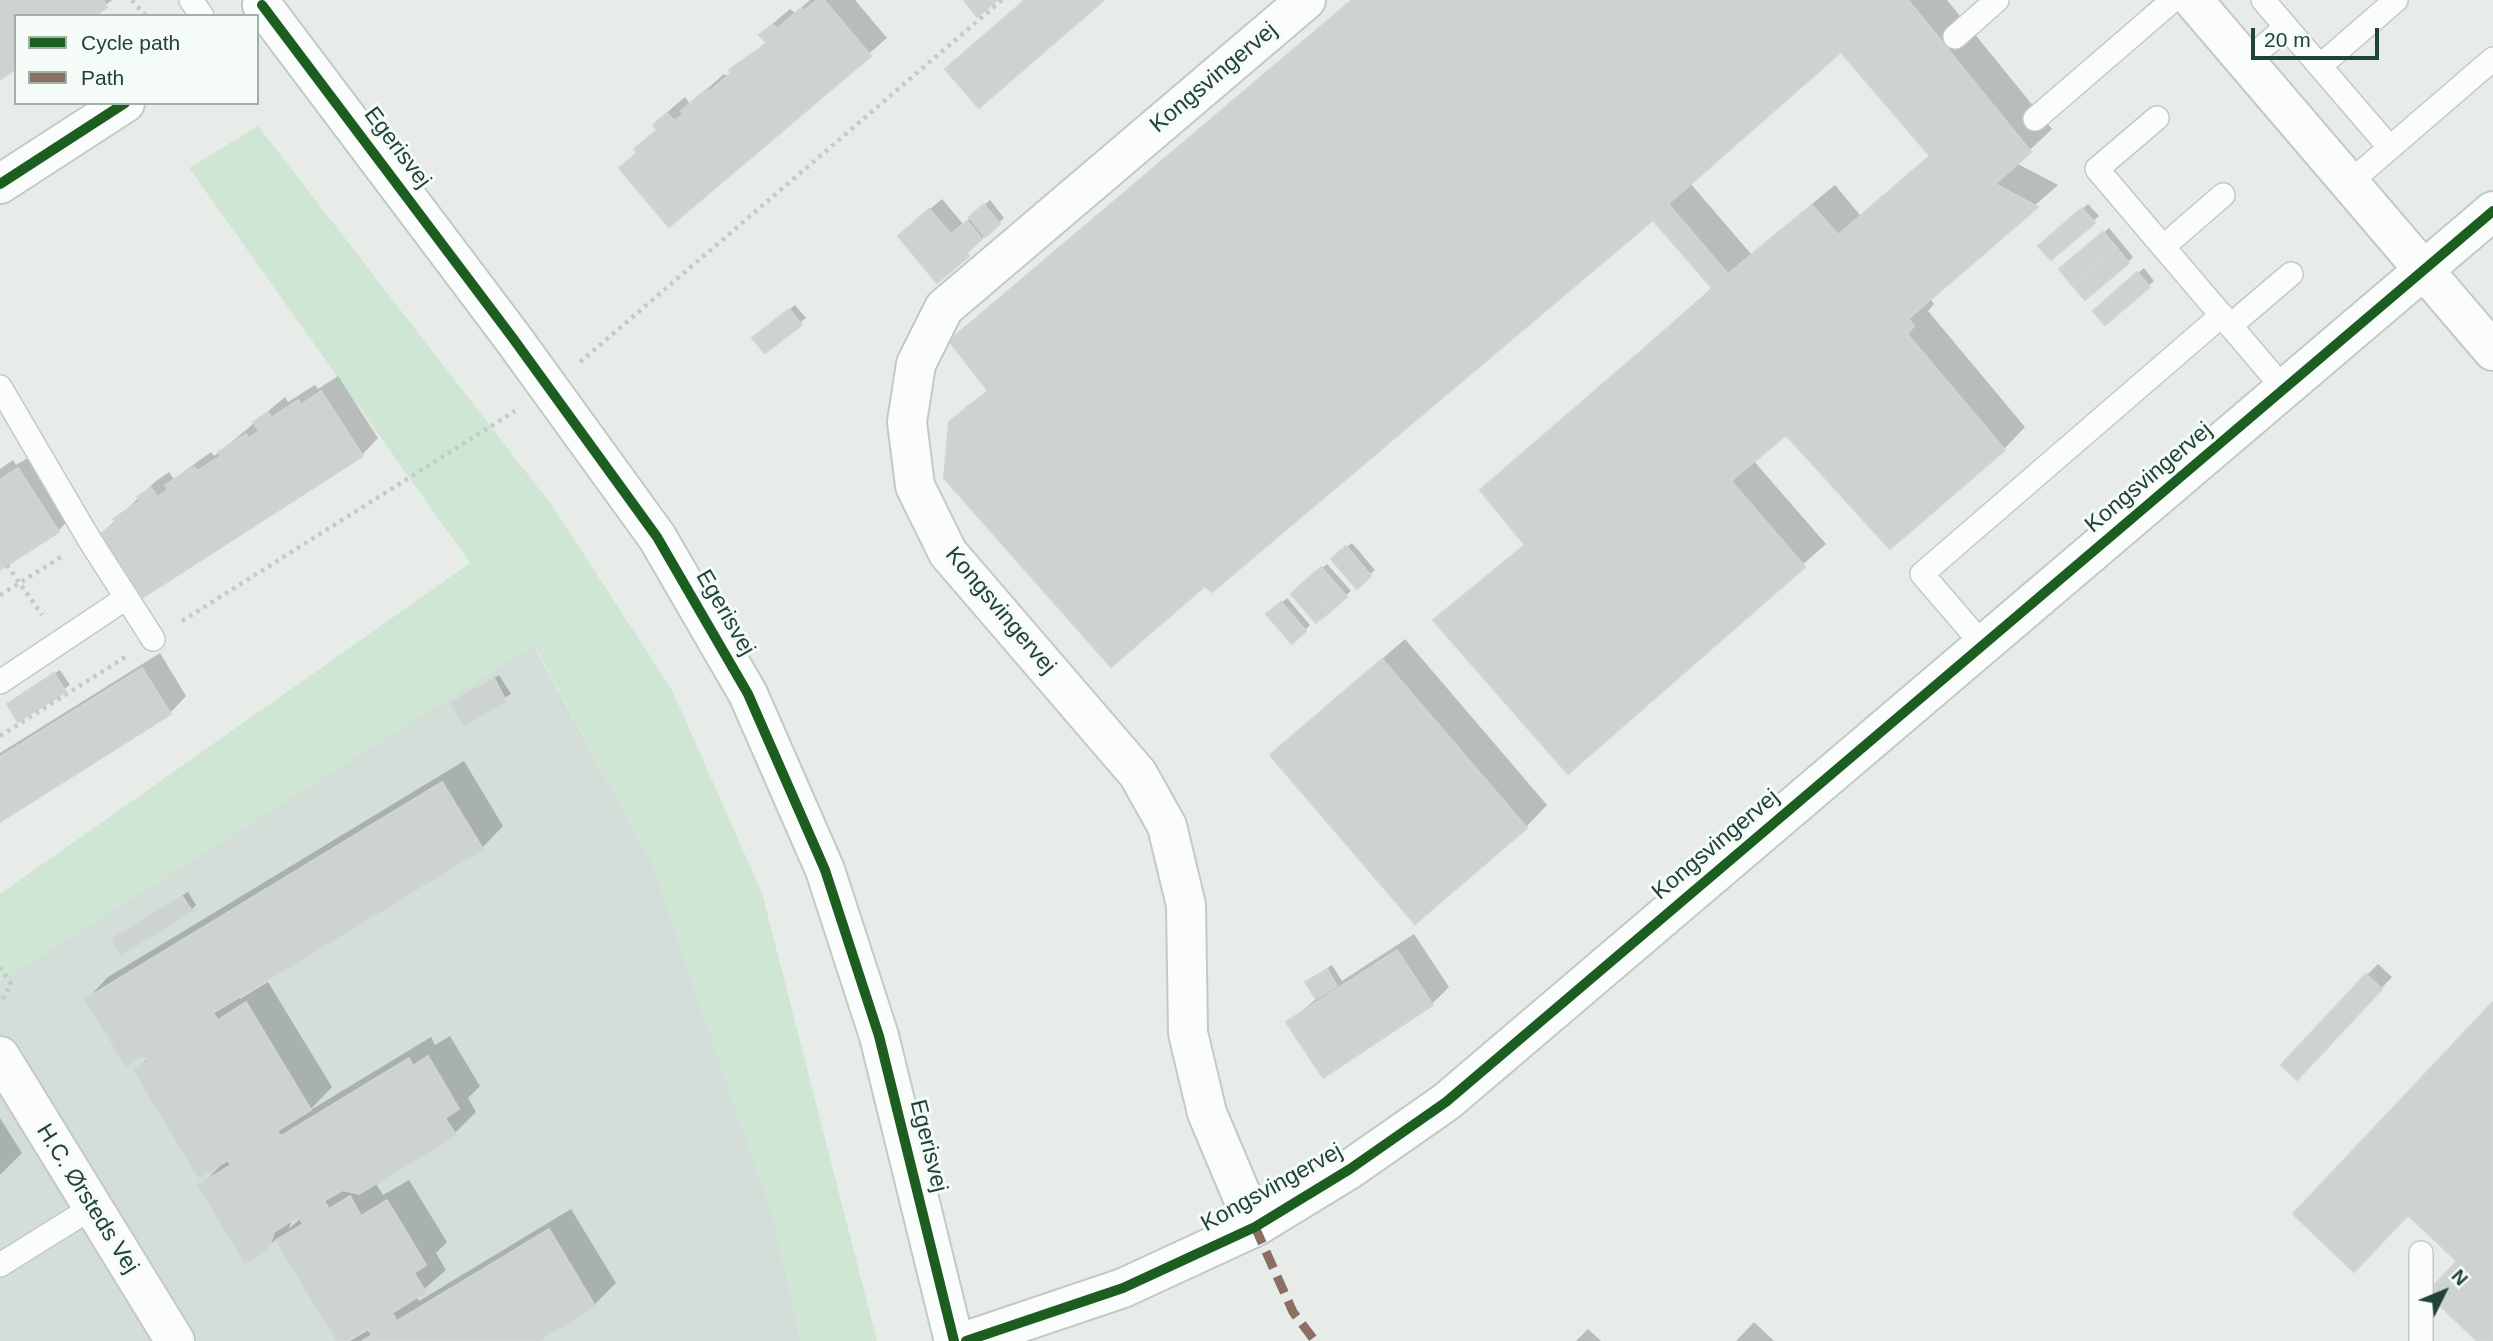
<!DOCTYPE html>
<html>
<head>
<meta charset="utf-8">
<style>
  body { margin:0 }
  #map { position:relative; width:2493px; height:1341px; overflow:hidden; background:#e7ece9; font-family:Helvetica,sans-serif }
  canvas { display:block }
  .legend { position:absolute; left:14px; top:14px; width:245px; height:91px; box-sizing:border-box; background:#f5fbf7; border:2px solid #a0b1aa; margin:0; padding:9px 12px; list-style:none; font-size:21px; color:#214236 }
  .legend li { display:flex; align-items:center; gap:14px; height:35px }
  .legend b { width:35px; border:2px solid #a0b1aa }
  .north { position:absolute; left:2409px; top:1257px; width:70px; height:70px; -webkit-text-stroke:5px #f5fbf7; paint-order:stroke; rotate:47deg; font-size:19px; font-weight:700; line-height:28px; text-align:center; color:#214236 }
  .north::after { content:''; display:block; margin:auto; width:24px; height:32px; background:#214236; clip-path:polygon(50% 0,100% 100%,50% 72%,0 100%) }
  .scale { position:absolute; left:2251px; top:28px; width:128px; height:32px; box-sizing:border-box; border:4px solid #214236; border-top:0; padding-left:9px; font-size:21px; line-height:24px; white-space:nowrap; color:#214236; -webkit-text-stroke:5px #f5fbf7; paint-order:stroke }
</style>
</head>
<body>
<div id="map">
<canvas width="2493" height="1341"></canvas>
<ul class="legend">
<li><b style="height:9px;background:#1b5e20"></b>Cycle path</li>
<li><b style="height:9px;background:#8d6e63"></b>Path</li>
</ul>
<div class="north">N</div>
<div class="scale">20 m</div>
</div>
<script>
const ctx = document.querySelector('canvas').getContext('2d');
ctx.lineJoin = 'round';
function fill(path, color) {
  ctx.fillStyle = color;
  ctx.fill(path, 'evenodd');
}
function shape(rows) {
  const path = new Path2D();
  for (const r of rows) {
    path.moveTo(r[0], r[1]);
    for (let i = 2; i < r.length; i += 2) path.lineTo(r[i], r[i + 1]);
  }
  return path;
}
function stroke(path, color, width, dash) {
  ctx.strokeStyle = color;
  ctx.lineWidth = width;
  ctx.lineCap = dash ? 'butt' : 'round';
  ctx.setLineDash(dash || []);
  ctx.stroke(path);
}
function label(font, color, halo, rows, align = 'center') {
  ctx.font = font + ' Helvetica,sans-serif';
  ctx.lineWidth = 6;
  ctx.setLineDash([]);
  ctx.textBaseline = 'middle';
  ctx.strokeStyle = halo;
  ctx.fillStyle = color;
  for (const [text, x, y, turn = 0] of rows) {
    ctx.save();
    ctx.translate(x, y);
    ctx.rotate((+turn || 0) * Math.PI / 180);
    ctx.textAlign = isNaN(turn) ? turn : align;
    if (halo) ctx.strokeText(text, 0, 0);
    ctx.fillText(text, 0, 0);
    ctx.restore();
  }
}
fill(shape([
  [533,645,651,860,775,1223,801,1341,0,1341,0,981]
]), '#d4ded9');
fill(shape([
  [258,126,553,507,672,690,762,893,877,1341,801,1341,775,1223,651,860,534,645,0,981,0,894,470,563,189,168]
]), '#cfe6d4');
fill(shape([
  [0,0,112,0,91,16,16,16,0,77],
  [810,0,855,0,887,38,669,225,637,149,658,129,655,125,672,108,685,97,690,104,724,74,727,76,767,41,762,35,778,19,790,9,795,13],
  [1351,0,1947,0,2052,129,2016,163,2058,185,1930,298,1934,304,1928,311,2025,427,2004,449,1786,432,1753,460,1826,544,1568,772,1436,620,1526,543,1482,490,1713,287,1653,217,950,423,969,404,969,408,996,386,951,341],
  [1841,50,1930,155,1860,215,1835,185,1751,254,1690,183],
  [942,199,963,224,990,200,1004,218,937,280,911,225],
  [2088,204,2099,216,2051,258,2046,240],
  [2109,228,2133,257,2128,262,2093,269,2067,264],
  [2144,268,2154,281,2148,286,2100,306],
  [795,305,806,318,765,351,760,333],
  [338,376,378,438,362,455,99,536,156,481,169,472,174,479,211,452,214,456,221,451,285,397,288,402,315,385,318,389],
  [36,453,75,514,58,531,0,567,0,469,13,460,16,465],
  [1352,543,1375,570,1357,586,1338,554],
  [1327,564,1351,591,1316,621,1298,589],
  [1287,598,1310,625,1305,630,1274,609],
  [1405,639,1547,805,1526,827,1272,755],
  [160,653,186,696,170,713,0,820,0,753],
  [60,670,70,685,19,720,9,704],
  [499,675,511,694,465,722,453,703],
  [464,761,503,826,482,848,238,996,240,999,268,982,332,1087,309,1111,431,1037,435,1045,450,1036,480,1086,468,1098,476,1112,454,1134,375,1182,383,1195,409,1180,447,1242,436,1253,446,1270,416,1296,419,1301,571,1209,616,1283,594,1305,534,1341,350,1341,370,1329,367,1325,339,1341,277,1238,268,1247,200,1186,222,1164,136,1070,148,1058,87,999,108,977],
  [300,1214,302,1217,289,1229,292,1219],
  [188,892,196,905,191,910,114,939],
  [1414,934,1449,987,1432,1004,1289,1022,1317,998,1307,982,1313,977,1332,965,1342,981],
  [2378,964,2392,977,2308,1066,2367,975],
  [0,1118,22,1153,0,1175],
  [1754,1322,1774,1341,1736,1341],
  [1588,1329,1601,1341,1576,1341]
]), '#0003');
const building = shape([
  [0,0,103,0,107,7,95,16,16,16,16,69,0,80,0,0],
  [817,0,824,0,871,56,669,227,619,168,637,153,634,149,657,130,653,125,667,113,674,121,684,114,681,111,707,89,709,92,731,73,729,70,767,43,759,35,773,24,777,29,801,8,804,11,817,0],
  [964,0,997,0,977,17,964,0],
  [1025,0,1104,0,979,108,945,69,1025,0],
  [1352,0,1908,0,2031,152,1995,184,2038,207,1908,319,1914,326,1907,334,2005,450,1890,549,1786,435,1731,481,1805,567,1568,774,1433,620,1525,545,1480,490,1713,289,1653,220,1212,592,1205,586,1111,667,944,478,949,422,988,391,949,341,1352,0],
  [1841,52,1930,156,1838,235,1812,205,1728,274,1668,204,1841,52],
  [984,204,1000,224,985,237,969,217,984,204],
  [2082,208,2095,223,2051,260,2038,246,2082,208],
  [929,209,951,234,967,221,982,239,966,253,969,256,937,283,898,236,929,209],
  [2103,232,2116,247,2072,285,2059,269,2103,232],
  [2117,248,2129,263,2085,300,2073,286,2117,248],
  [2137,272,2150,287,2105,325,2093,311,2137,272],
  [789,309,802,325,765,353,752,338,789,309],
  [321,391,363,456,139,600,97,536,116,523,113,519,140,501,137,497,151,488,158,497,168,490,165,485,194,467,197,471,221,456,218,452,246,434,249,438,259,431,253,422,268,412,271,418,298,400,301,405,321,391],
  [18,468,59,532,0,570,0,480,18,468],
  [1346,546,1371,576,1357,589,1331,559,1346,546],
  [1321,567,1347,597,1332,610,1306,580,1321,567],
  [1305,581,1331,611,1316,623,1291,594,1305,581],
  [1281,602,1306,631,1292,644,1266,614,1281,602],
  [1382,659,1527,828,1415,924,1270,755,1382,659],
  [142,668,171,714,0,822,0,757,142,668],
  [54,673,66,692,18,722,7,704,54,673],
  [494,678,506,701,464,725,451,703,494,678],
  [442,782,483,849,213,1013,218,1020,246,1002,311,1110,277,1131,281,1136,409,1058,413,1066,428,1056,459,1109,445,1118,456,1135,359,1194,343,1190,324,1201,329,1209,350,1196,361,1216,387,1200,426,1265,414,1273,426,1292,392,1313,397,1321,549,1229,595,1306,538,1341,362,1341,372,1335,367,1328,345,1341,337,1341,276,1240,303,1224,299,1216,274,1232,269,1248,245,1263,198,1185,231,1165,228,1160,199,1178,134,1070,148,1061,144,1055,126,1066,85,999,442,782],
  [182,896,192,911,121,955,112,939,182,896],
  [1397,950,1433,1005,1323,1078,1286,1022,1397,950],
  [1327,969,1337,986,1316,999,1305,982,1327,969],
  [2366,974,2382,989,2297,1080,2281,1065,2366,974],
  [2493,1002,2493,1341,2477,1341,2427,1293,2457,1261,2408,1215,2354,1272,2293,1214,2493,1002]
]);
fill(building, '#cdd3d1');
stroke(building, '#cfd5d2', 2);
const lane = shape([
  [191,0,202,16],
  [2263,0,2390,148],
  [1955,37,1997,0],
  [2246,62,2286,27],
  [2320,66,2396,0],
  [2157,118,2097,169,2285,390],
  [2035,119,2173,0],
  [2349,183,2493,59],
  [2163,247,2223,195],
  [2230,326,2291,274],
  [0,387,89,539,153,639],
  [1984,646,1922,574,2222,315],
  [0,682,126,598],
  [0,1265,93,1207],
  [2421,1341,2421,1253]
]);
const street = shape([
  [2193,0,2493,351],
  [0,1056,175,1341],
  [1255,1227,1207,1113,1188,1033,1186,905,1167,826,1138,774,948,553,915,486,907,422,916,364,944,308,1306,0],
  [966,1341,1123,1288,1255,1227,1350,1169,1446,1102,2493,211]
]);
const secondary = shape([
  [262,5,512,337,657,537,748,694,825,870,879,1036,954,1341],
  [0,184,125,103]
]);
stroke(lane, '#c4c9c6', 26);
stroke(street, '#c4c9c6', 42);
stroke(secondary, '#c2cac6', 42);
stroke(shape([
  [132,0,146,16],
  [580,362,1002,0],
  [7,565,42,615],
  [0,595,61,557],
  [182,621,515,411],
  [0,736,127,656],
  [0,967,11,984,0,1004]
]), '#c2cbc7', 4.5, [3.5, 5]);
stroke(lane, '#fbfcfc', 23);
stroke(street, '#fbfcfc', 38);
stroke(secondary, '#fbfcfc', 38);
stroke(shape([
  [1255,1227,1293,1312,1315,1341]
]), '#8d6e63', 9, [18, 9]);
stroke(shape([
  [262,5,512,337,657,537,748,694,825,870,879,1036,954,1341],
  [0,184,125,103],
  [966,1341,1123,1288,1255,1227,1350,1169,1446,1102,2493,211]
]), '#1b5e20', 10);
label('23px', '#214236', '#f5fbf7', [
  ["Kongsvingervej",1214,78,-40],
  ["Egerisvej",397,148,53],
  ["Kongsvingervej",2149,478,-40],
  ["Kongsvingervej",1000,611,50],
  ["Egerisvej",725,613,60],
  ["Kongsvingervej",1716,845,-40],
  ["Egerisvej",928,1146,76],
  ["Kongsvingervej",1272,1188,-29],
  ["H.C. Ørsteds Vej",87,1199,58]
]);
</script>
</body>
</html>
